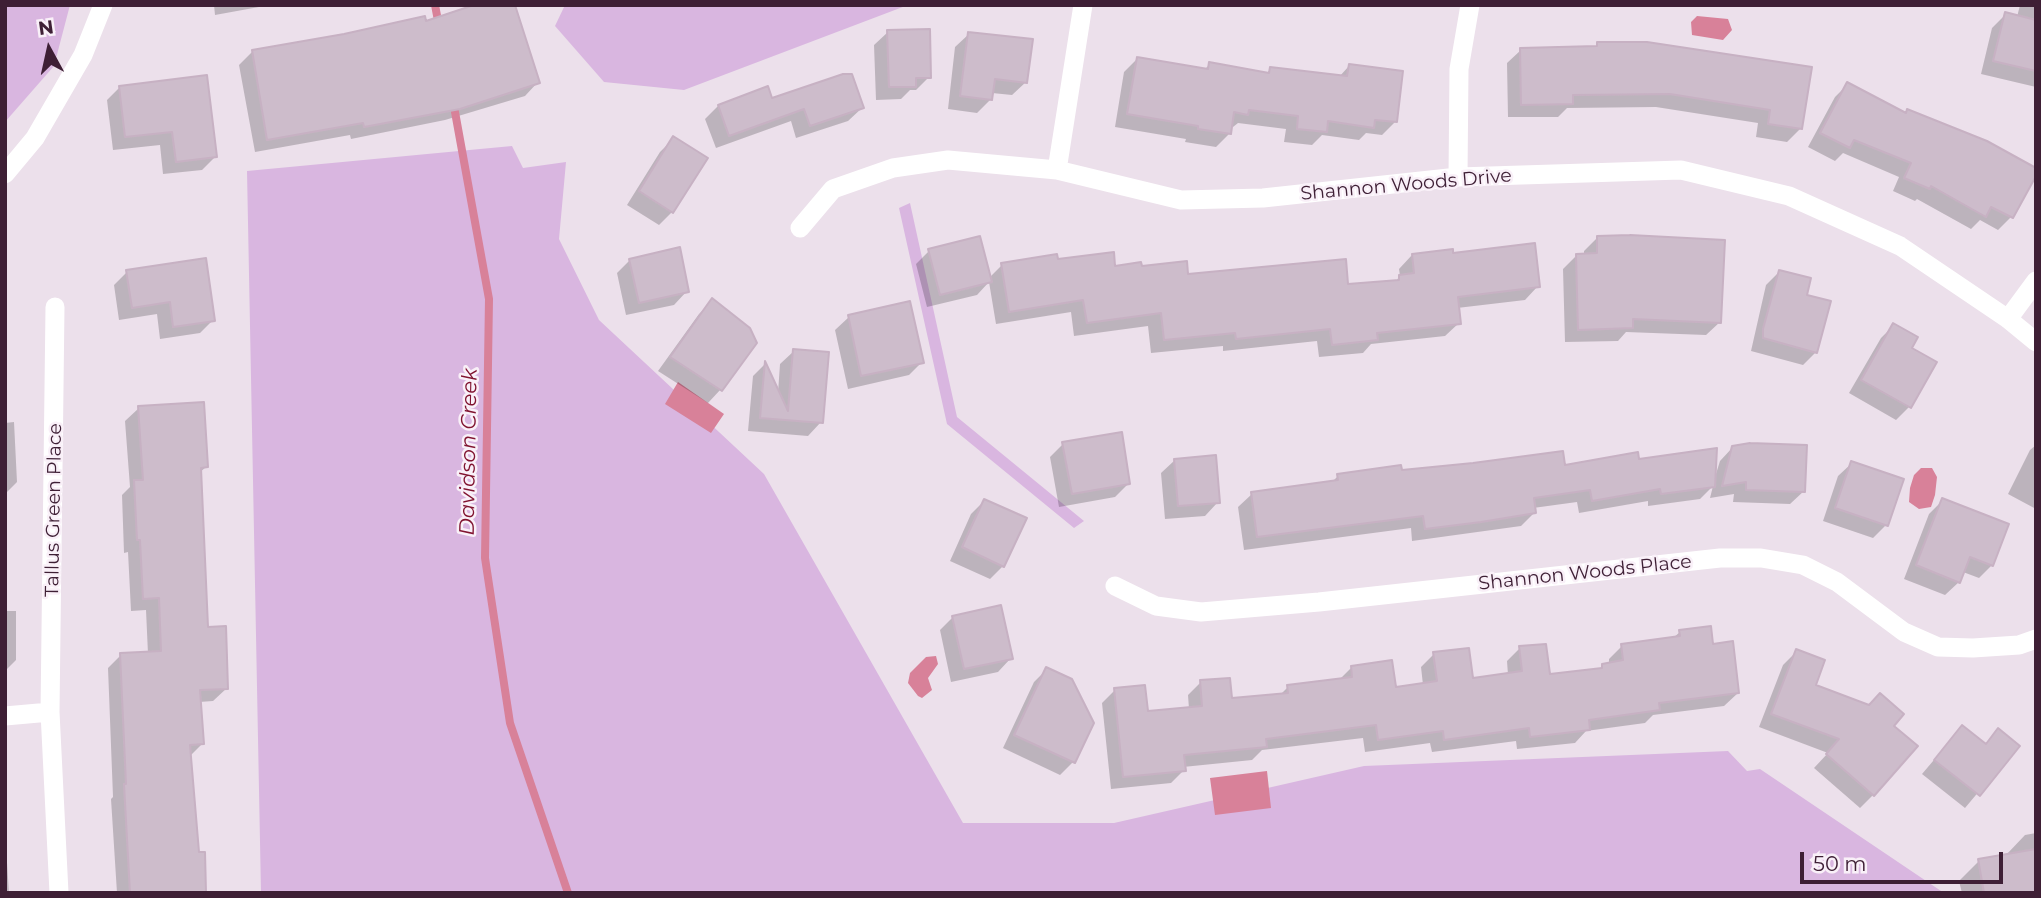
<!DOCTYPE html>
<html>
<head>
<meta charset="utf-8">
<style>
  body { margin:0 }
  #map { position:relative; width:2041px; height:898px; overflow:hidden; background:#ece0eb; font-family:Montserrat,sans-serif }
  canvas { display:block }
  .frame { position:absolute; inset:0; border:7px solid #3e1f35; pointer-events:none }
  .north { position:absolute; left:14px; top:14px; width:70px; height:70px; -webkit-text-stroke:5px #f9f0f8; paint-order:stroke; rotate:352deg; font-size:19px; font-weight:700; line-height:28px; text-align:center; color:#3e1f35 }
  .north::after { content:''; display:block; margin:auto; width:24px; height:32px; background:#3e1f35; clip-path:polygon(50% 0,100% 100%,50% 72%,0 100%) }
  .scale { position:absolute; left:1800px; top:852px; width:203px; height:32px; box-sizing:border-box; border:4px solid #3e1f35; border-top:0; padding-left:9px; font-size:21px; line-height:24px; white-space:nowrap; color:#3e1f35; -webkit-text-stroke:5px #f9f0f8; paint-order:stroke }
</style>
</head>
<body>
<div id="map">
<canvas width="2041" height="898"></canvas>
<div class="frame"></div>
<div class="north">N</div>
<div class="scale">50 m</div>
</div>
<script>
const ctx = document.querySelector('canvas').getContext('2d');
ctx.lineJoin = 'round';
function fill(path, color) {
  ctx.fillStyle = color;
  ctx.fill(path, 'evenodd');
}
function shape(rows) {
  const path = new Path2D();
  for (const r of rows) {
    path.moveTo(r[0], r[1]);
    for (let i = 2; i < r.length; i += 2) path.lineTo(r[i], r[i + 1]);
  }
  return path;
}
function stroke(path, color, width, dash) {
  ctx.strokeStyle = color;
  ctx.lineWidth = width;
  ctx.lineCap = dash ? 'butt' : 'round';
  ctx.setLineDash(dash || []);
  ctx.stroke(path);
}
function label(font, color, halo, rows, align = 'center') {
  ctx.font = font + ' Montserrat,sans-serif';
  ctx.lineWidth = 5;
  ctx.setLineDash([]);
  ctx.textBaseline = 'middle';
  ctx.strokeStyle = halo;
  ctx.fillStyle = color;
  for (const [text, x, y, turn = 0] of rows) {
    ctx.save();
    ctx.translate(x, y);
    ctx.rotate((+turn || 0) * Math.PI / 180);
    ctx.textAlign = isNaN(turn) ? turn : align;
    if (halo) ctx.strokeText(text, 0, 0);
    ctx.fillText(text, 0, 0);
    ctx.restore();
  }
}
fill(shape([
  [5,5,70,5,54,66,5,122],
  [565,5,908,5,684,90,604,82,555,26],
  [512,146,523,168,566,162,559,239,599,320,764,474,963,823,1114,823,1364,766,1728,751,1747,771,1760,769,1944,893,261,893,247,171],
  [910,203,957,417,1084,521,1074,528,947,424,899,208]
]), '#d9b6e0');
fill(shape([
  [1697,16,1728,19,1732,30,1723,40,1692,35,1691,22],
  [678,382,724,414,711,433,665,404],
  [1921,468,1932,468,1937,477,1935,495,1931,507,1919,509,1909,502,1910,488,1914,475],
  [936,656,938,664,928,678,932,690,922,698,918,696,908,683,910,673,926,657],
  [1267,771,1271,808,1215,815,1210,778]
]), '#d88199');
fill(shape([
  [214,5,270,5,215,15],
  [2020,5,2036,5,2036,87,1981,74,1992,28,2006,14,2017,17],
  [425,23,538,82,525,96,445,120,351,139,350,135,255,152,239,65,252,52],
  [888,32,929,77,916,90,910,90,901,99,876,100,874,45],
  [969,34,1026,82,1012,95,992,93,991,99,977,113,948,109,955,47],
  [1598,44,1810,68,1801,128,1787,142,1756,137,1758,123,1656,107,1567,108,1558,117,1508,117,1507,63,1521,50,1594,48],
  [1137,59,1204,70,1210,64,1266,74,1271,69,1339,77,1349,66,1395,122,1382,135,1366,133,1359,140,1322,135,1312,145,1284,142,1286,129,1238,123,1233,127,1230,126,1229,134,1216,147,1185,142,1186,139,1115,127,1124,72],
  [1848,84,1905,114,1908,111,2036,172,2011,217,1998,230,1980,220,1971,229,1917,199,1915,201,1893,191,1899,177,1843,153,1835,161,1808,147,1835,97],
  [120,87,215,157,202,170,163,174,160,145,113,150,107,100],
  [771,100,862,108,848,121,796,138,791,121,716,148,705,119,718,106],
  [673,139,672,212,659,225,627,205,660,152],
  [1597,238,1720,322,1706,335,1626,332,1618,341,1565,342,1563,269,1576,256,1584,255,1584,251],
  [929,251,989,278,1002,265,1056,261,1114,268,1141,268,1187,276,1347,286,1395,282,1400,276,1399,269,1412,255,1452,255,1538,286,1525,300,1457,308,1459,323,1445,336,1371,344,1363,353,1319,357,1317,341,1223,351,1223,346,1151,353,1148,326,1074,336,1071,312,996,324,989,282,977,295,927,307,916,264],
  [630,260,687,291,674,305,626,315,617,273],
  [127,272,213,320,200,333,160,339,157,314,119,320,114,285],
  [1779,272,1804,296,1816,352,1803,365,1751,351,1766,285],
  [712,301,721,389,708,403,658,371,699,314],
  [849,317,922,362,909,375,848,389,835,330],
  [1894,325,1910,349,1909,407,1896,420,1849,393,1881,338],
  [794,351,821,422,808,436,748,431,753,376,765,364,778,393,780,364],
  [139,408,206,467,199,473,206,629,227,688,213,701,199,702,202,744,189,757,197,854,204,893,117,893,111,799,113,797,108,668,121,655,148,654,146,610,131,611,128,552,124,553,122,495,130,487,125,421],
  [14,422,17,482,5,494,5,423],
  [1063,444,1128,484,1115,497,1059,507,1050,457],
  [2036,445,2036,509,2008,494,2030,450],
  [1733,447,1804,491,1790,504,1733,502,1734,494,1710,498,1713,486,1700,499,1648,506,1648,501,1579,513,1577,502,1533,508,1534,513,1521,526,1412,541,1411,528,1244,550,1238,507,1252,494,1331,483,1338,476,1564,467,1638,461,1715,477,1720,461],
  [1175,460,1218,502,1205,516,1165,519,1161,473],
  [1852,463,1886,525,1873,538,1823,521,1838,476],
  [1943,500,1992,565,1979,578,1963,572,1959,582,1945,595,1904,579,1929,514],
  [984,501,1003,566,990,579,950,561,971,514],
  [5,611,16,611,16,660,5,671],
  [953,617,1011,658,998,672,951,682,940,630],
  [1680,632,1711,646,1738,693,1724,706,1653,715,1645,723,1586,731,1575,743,1517,749,1516,741,1432,752,1430,743,1365,752,1363,738,1262,750,1252,760,1183,767,1184,770,1171,783,1111,789,1102,703,1115,690,1146,713,1189,709,1188,695,1201,682,1230,700,1280,695,1288,687,1338,681,1351,668,1395,689,1423,685,1421,667,1434,654,1471,679,1508,675,1507,661,1520,648,1548,676,1597,671,1603,665,1609,664,1609,659,1622,646,1673,638],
  [1797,651,1813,686,1892,726,1873,795,1860,808,1814,768,1828,753,1759,727,1783,665],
  [1047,669,1073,762,1060,775,1003,748,1034,682],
  [1962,727,1984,745,1998,731,2017,746,1965,808,1922,774],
  [2036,833,2036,893,1962,893,1959,881,1979,861,2006,855,2025,835],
  [6,847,9,893,5,893]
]), '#0003');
stroke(shape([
  [435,5,439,26],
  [453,101,489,299,485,558,510,723,568,893]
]), '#d88199', 8);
const building = shape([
  [474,5,515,5,540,83,460,109,364,127,363,123,267,140,252,50,344,34,425,16,426,21,474,5],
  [2005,12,2036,20,2036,71,1993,61,2005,12],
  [930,29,931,78,916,78,916,87,889,87,887,30,930,29],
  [968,32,1033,39,1027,83,995,79,992,100,960,96,968,32],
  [1597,42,1647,42,1812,67,1802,129,1768,124,1770,110,1670,94,1573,95,1573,104,1521,105,1520,48,1597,46,1597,42],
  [1137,57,1208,69,1209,62,1269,73,1270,67,1347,76,1349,64,1403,71,1397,122,1375,120,1374,128,1328,121,1327,132,1297,129,1298,116,1249,110,1248,115,1234,112,1231,134,1198,129,1198,126,1127,114,1137,57],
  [843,74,852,74,864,108,810,126,804,109,729,136,718,105,768,86,772,98,843,74],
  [207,75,217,157,176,162,172,132,125,137,119,86,207,75],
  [1847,82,1906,113,1907,109,1987,141,2036,168,2036,176,2013,218,1991,207,1986,217,1931,186,1930,189,1904,178,1911,163,1854,140,1850,148,1820,133,1847,82],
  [673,136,708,158,673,213,639,191,673,136],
  [1630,235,1725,240,1721,323,1633,319,1633,328,1578,330,1576,254,1597,253,1597,236,1630,235],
  [980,236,992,282,940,295,928,249,980,236],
  [1535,243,1540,287,1458,297,1461,324,1377,333,1378,340,1332,345,1330,329,1236,339,1235,333,1164,340,1161,313,1087,323,1083,300,1009,312,1001,263,1057,254,1058,259,1114,252,1115,266,1141,262,1142,266,1187,261,1188,274,1346,259,1348,284,1399,280,1399,275,1414,273,1412,254,1453,249,1453,253,1535,243],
  [680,247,689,292,639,303,629,259,680,247],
  [206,258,215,321,173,327,170,302,132,308,126,270,206,258],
  [1779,270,1811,278,1807,295,1831,301,1817,353,1763,338,1763,329,1779,270],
  [712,298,750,328,757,343,722,391,670,357,712,298],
  [910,301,924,363,861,376,848,315,910,301],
  [1893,323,1918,337,1912,348,1937,362,1911,408,1861,380,1893,323],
  [793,349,829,352,823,423,760,418,765,361,788,411,793,349],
  [204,402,208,467,201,468,208,627,226,626,228,689,200,690,204,744,190,745,199,852,205,852,206,893,130,893,124,784,126,784,120,653,161,651,159,598,143,599,140,540,137,540,134,480,143,480,138,406,204,402],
  [1122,432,1130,484,1072,494,1062,442,1122,432],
  [1750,443,1807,445,1805,492,1746,490,1746,482,1722,486,1732,446,1750,443],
  [1717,448,1715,487,1661,494,1660,489,1592,501,1590,490,1534,498,1536,513,1481,522,1425,529,1423,516,1257,537,1251,492,1338,480,1337,474,1401,465,1402,470,1473,463,1563,451,1565,465,1638,452,1639,459,1717,448],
  [1216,455,1220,503,1178,506,1174,459,1216,455],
  [1851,461,1904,479,1888,526,1835,508,1851,461],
  [1942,498,2009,524,1993,566,1970,557,1960,583,1916,565,1942,498],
  [984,499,1027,518,1004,567,962,547,984,499],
  [1001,605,1013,659,964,669,952,616,1001,605],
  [1711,626,1713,644,1733,641,1739,693,1659,703,1660,710,1589,720,1590,730,1530,737,1529,728,1444,740,1443,731,1378,740,1376,725,1266,739,1267,747,1184,755,1186,771,1123,777,1114,688,1145,685,1148,711,1202,706,1200,680,1230,678,1232,698,1288,693,1287,685,1352,677,1351,666,1392,660,1396,687,1437,681,1433,652,1469,648,1473,678,1522,671,1519,646,1546,644,1550,674,1602,668,1602,664,1623,660,1621,644,1680,636,1679,630,1711,626],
  [1796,649,1825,660,1816,685,1869,705,1880,693,1904,714,1894,726,1918,746,1874,796,1826,754,1839,739,1771,714,1796,649],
  [1046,667,1072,679,1094,723,1075,763,1014,735,1046,667],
  [1962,725,1986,744,1998,728,2020,746,1980,796,1934,760,1962,725],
  [2036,849,2036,893,1984,893,1978,859,2036,849]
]);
fill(building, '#cdbccb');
stroke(building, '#c7b1c3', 2);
stroke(shape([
  [1057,170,1083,5],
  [5,174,35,138,83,55,103,5],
  [1458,177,1459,69,1470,5],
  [800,228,833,189,893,168,948,160,1057,170,1181,200,1263,198,1458,177,1681,170,1789,196,1900,246,2008,319,2036,342],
  [55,307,50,712,59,893],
  [2008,319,2036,281],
  [1115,586,1156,606,1201,612,1319,602,1720,558,1761,558,1803,565,1837,582,1904,632,1938,647,1973,648,2019,645,2036,639],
  [5,716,50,712]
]), '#fff', 19);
label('19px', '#3e1f35', '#f9f0f8', [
  ["Shannon Woods Drive",1406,185,-5],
  ["Tallus Green Place",54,510,-89],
  ["Shannon Woods Place",1585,573,-6]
]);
label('italic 21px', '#801330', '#f9f0f8', [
  ["Davidson Creek",469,452,-89]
]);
</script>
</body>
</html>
